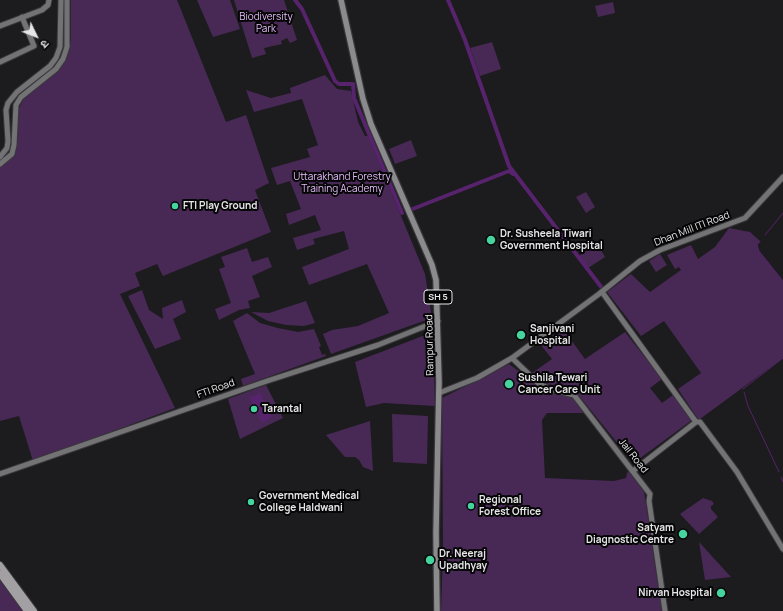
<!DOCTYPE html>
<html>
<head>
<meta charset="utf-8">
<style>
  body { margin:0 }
  #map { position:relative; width:783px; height:611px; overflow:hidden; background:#1c1b1d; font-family:Manrope,"Noto Sans Devanagari",sans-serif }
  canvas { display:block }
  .north { position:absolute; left:16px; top:16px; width:40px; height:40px; -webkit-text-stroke:3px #060607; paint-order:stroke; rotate:133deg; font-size:11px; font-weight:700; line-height:16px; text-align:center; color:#e6e5e7 }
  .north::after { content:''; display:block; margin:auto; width:14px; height:18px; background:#e6e5e7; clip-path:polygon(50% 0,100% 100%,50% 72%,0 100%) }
</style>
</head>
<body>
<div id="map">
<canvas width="783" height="611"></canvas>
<div class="north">उ</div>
</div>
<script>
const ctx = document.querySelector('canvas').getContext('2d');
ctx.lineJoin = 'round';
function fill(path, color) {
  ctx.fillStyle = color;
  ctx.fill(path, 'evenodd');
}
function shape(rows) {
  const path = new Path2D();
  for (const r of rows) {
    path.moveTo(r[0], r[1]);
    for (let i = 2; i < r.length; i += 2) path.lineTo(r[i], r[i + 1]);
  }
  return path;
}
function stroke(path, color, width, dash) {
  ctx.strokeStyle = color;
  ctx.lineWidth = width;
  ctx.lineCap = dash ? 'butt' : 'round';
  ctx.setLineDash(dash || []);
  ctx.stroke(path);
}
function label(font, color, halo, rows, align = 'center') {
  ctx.font = font + ' Manrope,sans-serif';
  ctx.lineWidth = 4;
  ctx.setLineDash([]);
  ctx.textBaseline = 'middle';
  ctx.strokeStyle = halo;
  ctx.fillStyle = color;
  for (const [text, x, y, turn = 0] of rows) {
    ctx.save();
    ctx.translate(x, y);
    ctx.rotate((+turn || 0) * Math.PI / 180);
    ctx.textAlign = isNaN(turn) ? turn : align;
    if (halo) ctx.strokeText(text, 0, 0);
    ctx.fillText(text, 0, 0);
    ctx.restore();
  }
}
fill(shape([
  [71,0,177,0,226,122,246,115,269,183,255,190,271,232,163,276,157,264,135,273,140,286,120,294,175,408,33,461,19,416,0,421,0,166,10,159,17,112,25,96,59,69,68,53,71,40],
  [197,0,230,0,240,29,213,37],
  [234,0,284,0,297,40,290,43,287,38,281,41,282,44,264,48,266,54,252,58],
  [613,2,615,13,598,17,595,6],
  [492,42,501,69,480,76,470,48],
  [325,75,337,89,351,91,358,122,365,136,368,136,425,274,432,318,331,354,323,334,332,330,358,326,389,313,367,264,309,285,302,267,349,249,344,231,313,239,315,244,297,250,293,238,321,230,315,215,289,225,286,214,301,209,290,181,277,185,271,168,310,157,307,149,318,145,302,99,254,112,246,90,271,98,291,93,290,88],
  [411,140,417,156,395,164,389,149],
  [586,192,595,207,586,213,576,197],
  [729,228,750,232,760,241,757,245,759,251,783,281,783,358,700,419,698,419,678,389,701,373,664,321,641,336,607,292,631,274,650,292,681,270,679,267,675,269,667,255,691,245,698,259,715,247],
  [597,243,605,257,588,268,579,256],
  [247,248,252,262,268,257,272,267,252,276,260,297,248,301,250,308,239,310,219,320,215,309,231,303,219,269,225,267,221,257],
  [660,254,667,265,656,272,649,261],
  [142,290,149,310,163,319,162,308,182,300,186,312,173,319,181,339,155,349,128,296],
  [306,301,315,323,304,326,286,325,268,321,251,312,269,313],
  [247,313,260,323,278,328,298,332,314,329,321,346,319,347,322,355,325,354,326,356,243,386,241,379,255,374,233,321],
  [563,329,585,359,625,332,662,379,650,388,662,403,673,395,692,420,635,462,632,461,576,392,542,382,532,373,552,359,540,344],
  [433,332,435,406,384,403,366,407,355,362],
  [509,364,541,388,573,398,585,413,547,413,542,420,545,478,614,481,626,478,627,473,631,470,644,491,662,611,441,611,443,552,442,398],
  [266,385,283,418,240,439,228,399],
  [392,414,428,416,427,464,393,462],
  [370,421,373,471,363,467,359,460,355,457,345,457,326,435],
  [703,498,712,501,714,504,711,506,711,509,718,517,699,534,680,514],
  [699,542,731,577,705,580],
  [0,578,24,611,0,611]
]), '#482956');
fill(shape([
  [260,393,272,417,262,423,249,398]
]), '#57236d');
stroke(shape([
  [765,235,783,213],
  [760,241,757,245,759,251,783,281],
  [743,389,783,358],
  [744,392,748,406,779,472],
  [781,477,783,482]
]), '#57236d', 1);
stroke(shape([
  [295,0,302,9,335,81,339,84,353,84,354,98,359,110,402,213],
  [448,0,465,40,509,166,602,288],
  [410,210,509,171,513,174]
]), '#57236d', 4);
const secondary = shape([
  [0,26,42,10,48,5,49,0],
  [0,62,34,46,22,17],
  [0,157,7,148,8,141,6,110,8,103,17,92,50,66,56,58,60,47,61,0],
  [0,164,12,154,14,145,16,105,21,97,56,69,63,59,67,47,67,0],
  [602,292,696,422,700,422,737,472,783,549],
  [512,358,539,384,553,390,574,395,650,494,649,501,665,611],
  [439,393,477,378,512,358,599,294,640,261,660,250,745,218,783,177],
  [633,471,696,422],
  [0,474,267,381,378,345,438,321]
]);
const primary = shape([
  [341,0,363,99,371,124,432,265,436,280,439,382,436,533,437,611]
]);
const highway = shape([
  [0,565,34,611],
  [0,574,27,611]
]);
stroke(secondary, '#383739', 7);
stroke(primary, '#383739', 8);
stroke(highway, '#383739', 8);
stroke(secondary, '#737274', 5);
stroke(primary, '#8b8a8c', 5.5);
stroke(highway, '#a2a0a3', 6);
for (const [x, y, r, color] of [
  [175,206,4,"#46d49e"],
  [491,240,5,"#46d49e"],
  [521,335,5,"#46d49e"],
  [509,384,5,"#46d49e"],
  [254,409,4,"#46d49e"],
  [251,502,4,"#46d49e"],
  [471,506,4,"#46d49e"],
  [683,534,5,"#46d49e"],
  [430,560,5,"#46d49e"],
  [721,593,5,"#46d49e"]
]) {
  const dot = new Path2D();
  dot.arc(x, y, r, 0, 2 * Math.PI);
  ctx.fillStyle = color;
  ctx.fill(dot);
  stroke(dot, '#060607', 1.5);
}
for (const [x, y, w] of [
  [438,297,28]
]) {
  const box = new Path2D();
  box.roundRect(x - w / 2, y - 7, w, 14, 3);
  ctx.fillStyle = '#060607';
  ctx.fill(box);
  stroke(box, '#e6e5e7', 1);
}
label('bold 9px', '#e6e5e7', null, [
  ["SH 5",438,297]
]);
label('10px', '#e5bcfa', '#060607', [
  ["Biodiversity",266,17],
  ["Park",266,29],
  ["Uttarakhand Forestry",342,177],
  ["Training Academy",342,189]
]);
label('bold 10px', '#e6e5e7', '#060607', [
  ["FTI Play Ground",183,206],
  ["Dr. Susheela Tiwari",500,234],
  ["Government Hospital",500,246],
  ["Sanjivani",530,329],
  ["Hospital",530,341],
  ["Sushila Tewari",518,378],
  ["Cancer Care Unit",518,390],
  ["Tarantal",262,409],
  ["Government Medical",259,496],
  ["College Haldwani",259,508],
  ["Regional",479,500],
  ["Forest Office",479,512],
  ["Satyam",674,528,"right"],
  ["Diagnostic Centre",674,540,"right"],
  ["Dr. Neeraj",439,554],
  ["Upadhyay",439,566],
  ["Nirvan Hospital",712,593,"right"]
], 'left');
label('10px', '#e6e5e7', '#060607', [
  ["Dhan Mill ITI Road",692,229,-21],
  ["Rampur Road",430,345,-91],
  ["FTI Road",216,389,-20],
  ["Jail Road",633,456,52]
]);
</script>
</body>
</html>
